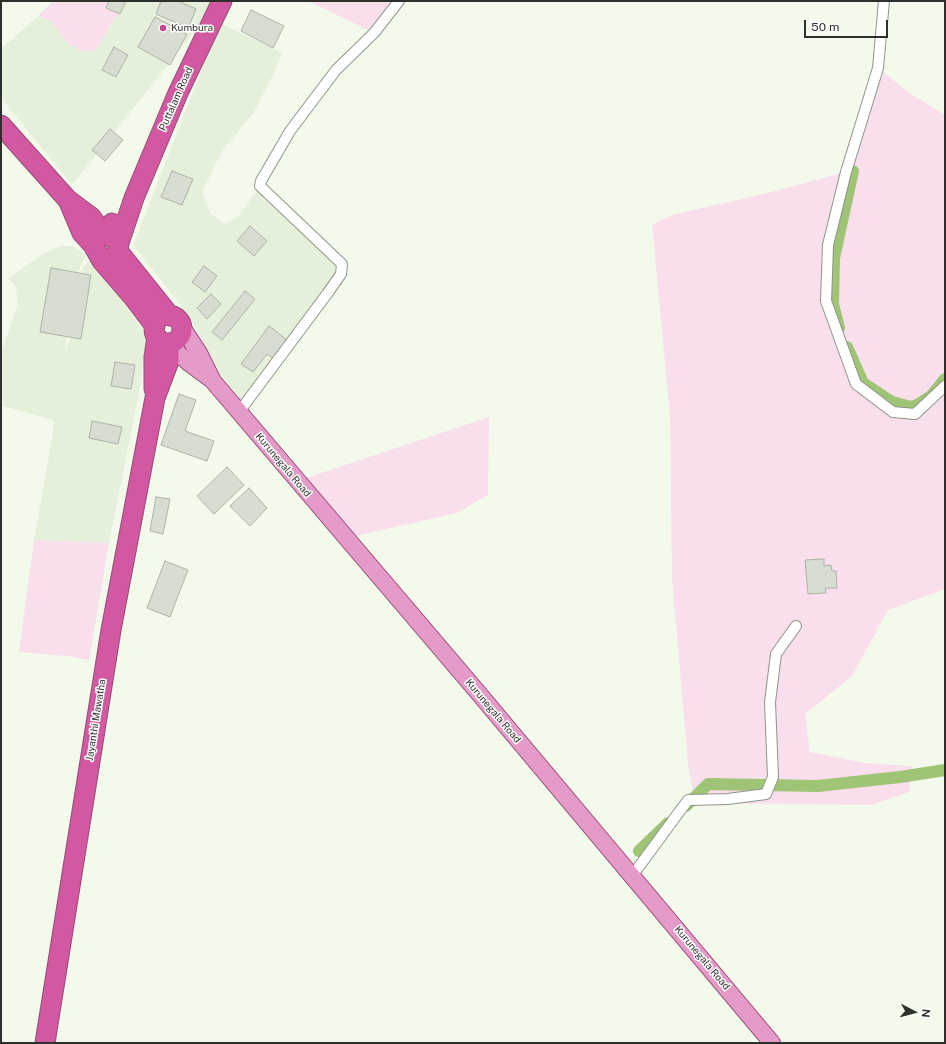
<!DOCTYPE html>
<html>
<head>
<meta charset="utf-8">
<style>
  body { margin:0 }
  #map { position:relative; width:946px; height:1044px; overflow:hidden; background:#f3faec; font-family:"Public Sans",sans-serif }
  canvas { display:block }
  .frame { position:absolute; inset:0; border:2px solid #2e302b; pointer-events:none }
  .north { position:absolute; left:894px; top:992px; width:40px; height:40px; -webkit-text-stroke:3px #fff; paint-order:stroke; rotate:96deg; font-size:11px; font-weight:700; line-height:16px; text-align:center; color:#2e302b }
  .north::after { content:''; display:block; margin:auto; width:14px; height:18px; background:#2e302b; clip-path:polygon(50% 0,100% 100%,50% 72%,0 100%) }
  .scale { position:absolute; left:804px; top:20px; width:84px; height:18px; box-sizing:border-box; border:2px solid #2e302b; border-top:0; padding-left:5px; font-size:12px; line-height:14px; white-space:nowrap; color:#2e302b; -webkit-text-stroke:3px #fff; paint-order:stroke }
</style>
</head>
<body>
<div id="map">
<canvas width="946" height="1044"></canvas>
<div class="frame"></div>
<div class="north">N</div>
<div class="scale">50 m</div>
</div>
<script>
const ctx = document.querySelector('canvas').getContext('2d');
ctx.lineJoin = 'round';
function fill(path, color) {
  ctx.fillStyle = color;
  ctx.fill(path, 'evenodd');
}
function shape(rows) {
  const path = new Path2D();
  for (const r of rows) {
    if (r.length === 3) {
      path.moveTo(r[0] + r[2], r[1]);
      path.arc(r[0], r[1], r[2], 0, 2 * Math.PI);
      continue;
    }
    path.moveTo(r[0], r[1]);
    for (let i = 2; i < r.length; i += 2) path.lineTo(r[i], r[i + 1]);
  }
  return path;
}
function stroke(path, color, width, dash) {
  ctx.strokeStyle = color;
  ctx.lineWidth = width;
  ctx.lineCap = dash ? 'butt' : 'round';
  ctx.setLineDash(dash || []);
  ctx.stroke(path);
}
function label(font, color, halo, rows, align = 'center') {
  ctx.font = font + ' "Public Sans",sans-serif';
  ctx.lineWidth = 3;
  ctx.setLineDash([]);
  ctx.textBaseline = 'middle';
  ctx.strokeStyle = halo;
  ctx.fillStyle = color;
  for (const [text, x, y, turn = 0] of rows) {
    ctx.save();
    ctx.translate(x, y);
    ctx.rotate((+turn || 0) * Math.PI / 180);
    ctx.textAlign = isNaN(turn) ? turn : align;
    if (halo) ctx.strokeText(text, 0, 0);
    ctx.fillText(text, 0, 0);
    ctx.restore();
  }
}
fill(shape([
  [125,1,214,1,207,16,72,185,1,98,1,49,38,16,52,22,68,44,95,51],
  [220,23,282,53,276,69,254,112,222,151,202,192,210,213,224,224,238,217,260,186,342,264,327,294,241,400,221,374,189,316,135,247,134,243],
  [60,246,73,246,86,255,80,267,74,291,65,351,72,335,77,292,83,268,92,257,147,337,141,382,109,543,34,540,53,433,53,420,3,406,2,350,18,304,16,288,9,278,43,254]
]), '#e5f0db');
fill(shape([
  [53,1,125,1,95,51,82,51,68,44,52,22,38,16],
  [308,1,399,1,374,33],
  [878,68,911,94,945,115,945,589,888,610,852,676,805,714,810,752,865,763,912,766,909,792,871,805,695,803,688,764,672,578,670,415,652,225,672,215,767,193,846,172],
  [489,417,488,495,457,513,356,536,306,478],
  [34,540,109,543,89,660,67,656,19,652]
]), '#f9deec');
stroke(shape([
  [839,328,833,304,834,258,853,171],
  [847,347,863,383,892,402,911,407,919,404,931,396,945,379],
  [686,806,708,784,818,786,900,777,945,770],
  [639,851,668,823]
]), '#9fc475', 12);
const building = shape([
  [109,1,126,1,120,14,106,8,109,1],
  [161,1,178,1,196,9,188,28,156,14,161,1],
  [251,10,284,26,273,48,241,31,251,10],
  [155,17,187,34,170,65,138,47,155,17],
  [114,47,128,55,116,77,102,70,114,47],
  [110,129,123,140,105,161,92,150,110,129],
  [172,171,193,179,182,205,161,197,172,171],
  [250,226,267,241,254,256,237,241,250,226],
  [204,266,217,276,205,292,192,282,204,266],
  [51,268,91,275,81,339,40,332,51,268],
  [245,291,255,299,222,340,212,332,245,291],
  [211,294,221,304,207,319,197,308,211,294],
  [269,326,291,343,278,362,267,354,253,372,241,364,269,326],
  [115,362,135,365,131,389,111,386,115,362],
  [179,394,196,400,185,431,214,441,207,461,161,445,179,394],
  [92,421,122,427,118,444,89,438,92,421],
  [227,467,244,485,214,514,197,496,227,467],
  [249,488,267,508,250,526,230,506,249,488],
  [156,497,170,499,163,534,150,531,156,497],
  [824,559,824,566,831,565,832,571,836,571,837,588,825,588,826,593,808,594,805,560,824,559],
  [165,561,188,570,170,617,147,608,165,561]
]);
fill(building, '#d7ded1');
stroke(building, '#adb4a7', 1);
const street = shape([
  [884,1,878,68,846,172,828,245,826,301,856,384,893,412,915,414,945,386],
  [239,412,327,294,341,274,342,264,260,186,261,181,290,131,336,70,374,33,399,1],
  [632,876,688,800,728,799,766,794,773,777,770,702,776,654,796,626]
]);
const primary = shape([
  [182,327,199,353,212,379],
  [173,342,178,353,189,363,212,380,481,696,772,1043]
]);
const highway = shape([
  [1,125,68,200,91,217,103,233,112,223],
  [68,200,82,233,93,245],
  [119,243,109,235,103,233,95,241,93,245,102,261,113,257,118,251,119,243,134,198,178,93,222,1],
  [118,251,170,316],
  [102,261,133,297,155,326],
  [168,329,14],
  [154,389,154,357,157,337],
  [45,1043,111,630,155,398,169,361,169,343]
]);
stroke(street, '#8f9589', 12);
stroke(primary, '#994b78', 18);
stroke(highway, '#994b78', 21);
stroke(street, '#fff', 10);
stroke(primary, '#e49bc7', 16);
stroke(highway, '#d259a1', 19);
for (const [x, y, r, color] of [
  [163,28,4,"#c64895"]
]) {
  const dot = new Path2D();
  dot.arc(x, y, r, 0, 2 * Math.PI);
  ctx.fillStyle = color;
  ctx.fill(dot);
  stroke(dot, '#fff', 1.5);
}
label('10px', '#2e302b', '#fff', [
  ["Kumbura",171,28]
], 'left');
label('10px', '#2e302b', '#fff', [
  ["Puttalam Road",176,99,-66],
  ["Kurunegala Road",283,465,50],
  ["Kurunegala Road",493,711,50],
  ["Jayanthi Mawatha",96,720,-81],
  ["Kurunegala Road",702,958,50]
]);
</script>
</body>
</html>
